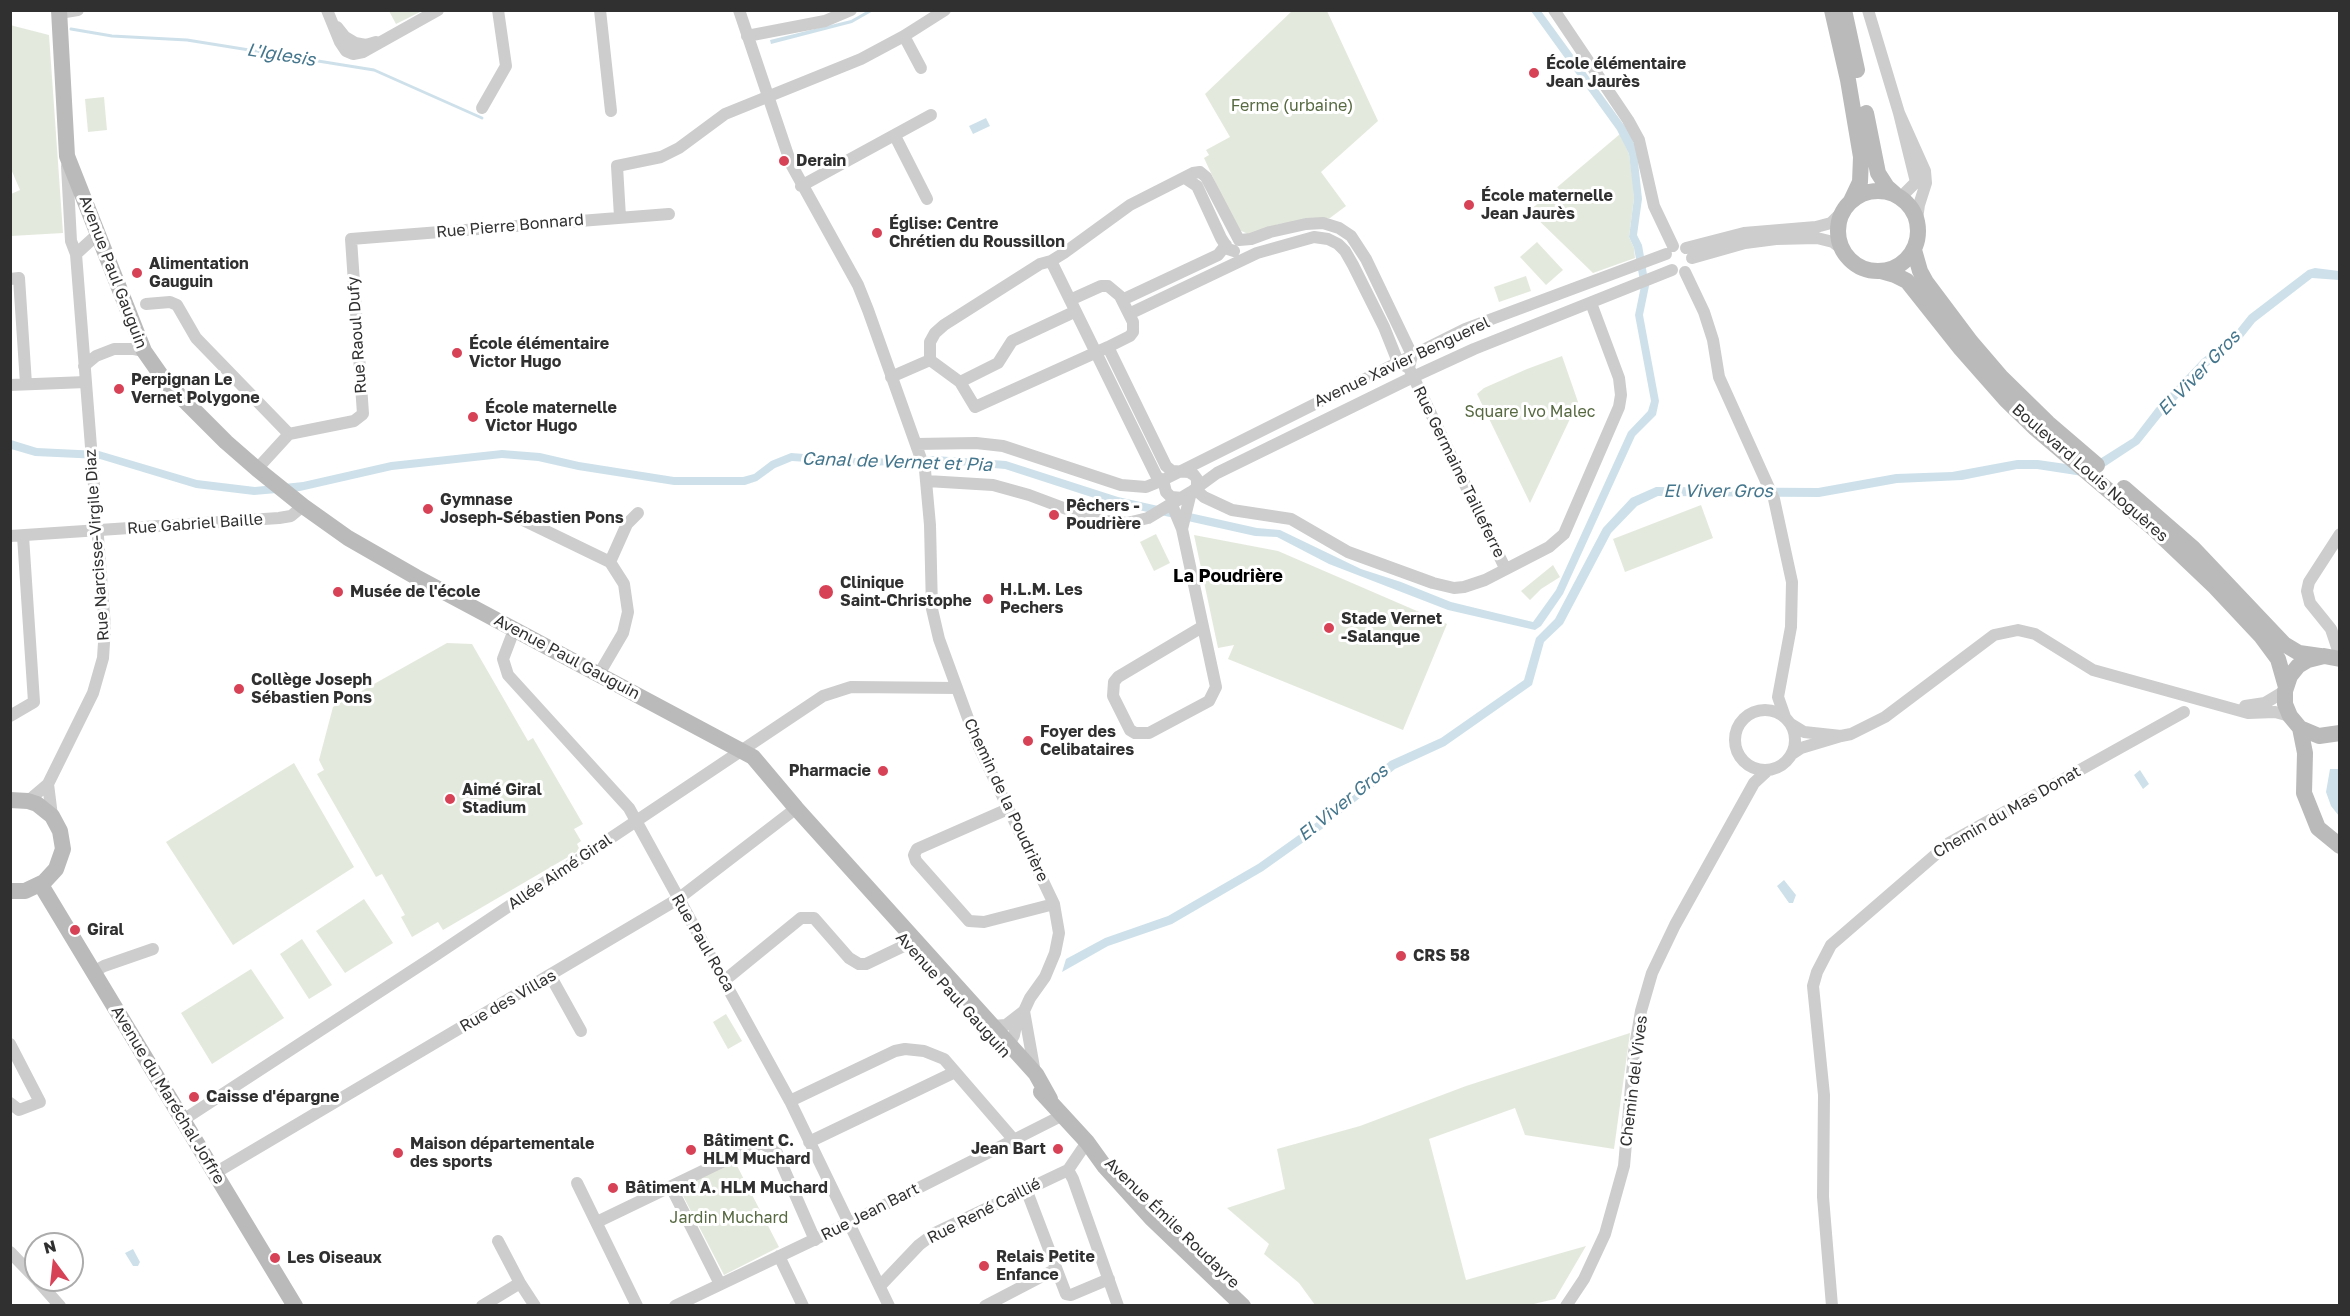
<!DOCTYPE html>
<html>
<head>
<meta charset="utf-8">
<style>
  body { margin:0 }
  #map { position:relative; width:2350px; height:1316px; overflow:hidden; background:#fff; font-family:"Golos Text",sans-serif }
  canvas { display:block }
  .frame { position:absolute; inset:0; border:12px solid #303030; pointer-events:none }
  .north { position:absolute; left:24px; top:1232px; width:60px; height:60px; box-sizing:border-box; background:#fff; border:2px solid #acacac; border-radius:50%; rotate:345deg; font-size:16px; font-weight:700; line-height:24px; text-align:center; color:#303030 }
  .north::after { content:''; display:block; margin:auto; width:21px; height:27px; background:#d84257; clip-path:polygon(50% 0,100% 100%,50% 72%,0 100%) }
</style>
</head>
<body>
<div id="map">
<canvas width="2350" height="1316"></canvas>
<div class="frame"></div>
<div class="north">N</div>
</div>
<script>
const ctx = document.querySelector('canvas').getContext('2d');
ctx.lineJoin = 'round';
function fill(path, color) {
  ctx.fillStyle = color;
  ctx.fill(path, 'evenodd');
}
function shape(rows) {
  const path = new Path2D();
  for (const r of rows) {
    if (r.length === 3) {
      path.moveTo(r[0] + r[2], r[1]);
      path.arc(r[0], r[1], r[2], 0, 2 * Math.PI);
      continue;
    }
    path.moveTo(r[0], r[1]);
    for (let i = 2; i < r.length; i += 2) path.lineTo(r[i], r[i + 1]);
  }
  return path;
}
function stroke(path, color, width, dash) {
  ctx.strokeStyle = color;
  ctx.lineWidth = width;
  ctx.lineCap = dash ? 'butt' : 'round';
  ctx.setLineDash(dash || []);
  ctx.stroke(path);
}
function label(font, color, halo, rows, align = 'center') {
  ctx.font = font + ' "Golos Text",sans-serif';
  ctx.lineWidth = 6;
  ctx.setLineDash([]);
  ctx.textBaseline = 'middle';
  ctx.strokeStyle = halo;
  ctx.fillStyle = color;
  for (const [text, x, y, turn = 0] of rows) {
    ctx.save();
    ctx.translate(x, y);
    ctx.rotate((+turn || 0) * Math.PI / 180);
    ctx.textAlign = isNaN(turn) ? turn : align;
    if (halo) ctx.strokeText(text, 0, 0);
    ctx.fillText(text, 0, 0);
    ctx.restore();
  }
}
fill(shape([
  [389,11,422,11,396,24],
  [1292,11,1327,11,1378,121,1321,172,1346,206,1330,218,1279,224,1248,234,1237,229,1204,158,1209,155,1206,150,1230,137,1205,94],
  [10,25,49,35,63,233,11,236,11,194,20,190,11,169],
  [104,97,107,130,88,132,85,99],
  [1620,134,1629,154,1633,182,1634,198,1629,237,1634,248,1635,258,1593,273,1529,211],
  [1537,242,1563,270,1546,285,1520,257],
  [1526,276,1531,291,1499,302,1494,287],
  [1562,356,1578,402,1530,503,1477,394,1484,388,1527,369],
  [1701,505,1713,538,1625,572,1613,539],
  [1156,534,1170,563,1154,571,1140,542],
  [1194,535,1278,551,1447,624,1403,730,1228,659,1234,645,1218,648],
  [1553,565,1560,577,1541,589,1530,600,1521,591],
  [447,643,472,644,528,741,533,738,583,824,574,829,581,841,577,844,580,850,443,930,438,922,412,937,401,917,405,915,382,874,376,877,317,774,324,770,319,760,333,707],
  [294,763,354,867,233,945,166,842],
  [364,899,393,943,345,973,316,931],
  [302,939,332,985,309,999,280,954],
  [251,969,284,1018,212,1064,181,1013],
  [726,1014,742,1041,728,1049,713,1022],
  [1630,1033,1614,1149,1525,1135,1515,1108,1429,1139,1466,1280,1586,1246,1555,1299,1525,1306,1315,1305,1299,1283,1264,1254,1269,1244,1227,1208,1285,1189,1277,1149,1360,1126,1466,1086],
  [734,1160,779,1247,724,1275,679,1188]
]), '#e4e9dd');
fill(shape([
  [867,11,873,11,852,23,771,44,770,40,851,20],
  [1531,11,1541,11,1624,125,1632,138,1637,152,1642,199,1637,235,1642,245,1649,286,1643,315,1659,401,1656,415,1635,436,1563,594,1541,626,1535,630,1448,610,1329,564,1277,537,1255,536,1116,505,1005,469,936,463,869,466,792,461,775,468,757,481,745,485,674,485,578,470,538,461,502,458,392,470,300,491,254,495,196,488,100,459,35,456,11,449,11,440,37,448,99,451,197,480,255,487,303,482,391,462,502,450,540,453,579,462,674,477,743,477,754,474,771,461,791,453,869,459,935,456,1006,461,1118,497,1257,528,1280,530,1361,569,1401,582,1451,602,1533,622,1556,590,1628,432,1648,411,1651,401,1635,315,1641,286,1634,248,1629,237,1634,198,1629,154,1617,130],
  [986,118,990,126,973,134,969,126],
  [2315,268,2339,271,2339,280,2312,278,2255,322,2239,342,2208,366,2163,414,2139,444,2089,477,2037,469,2017,469,1962,480,1897,483,1819,497,1658,496,1637,506,1611,533,1563,624,1544,642,1532,685,1445,746,1395,769,1322,829,1263,871,1172,924,1108,946,1062,972,1066,959,1105,938,1168,916,1258,864,1317,822,1390,761,1441,738,1524,680,1536,638,1555,619,1603,528,1631,498,1656,487,1818,488,1896,474,1952,472,2017,460,2038,460,2087,467,2133,438,2156,408,2202,359,2233,335,2249,315,2308,270],
  [2330,769,2339,769,2339,816,2331,806,2326,792],
  [2140,770,2149,784,2143,789,2134,775],
  [1784,880,1796,895,1793,903,1789,903,1777,886],
  [133,1249,140,1262,138,1266,133,1266,125,1253]
]), '#cee1ea');
stroke(shape([
  [71,29,112,36,187,40,374,70,482,118]
]), '#cee1ea', 3);
stroke(shape([
  [327,10,340,42,346,51,353,54,363,52,438,10],
  [600,10,611,111],
  [739,10,791,164,858,285,868,310,925,470,930,525,932,609,939,639,977,743,1054,904,1059,933,1055,953,1045,977,1030,998,1024,1011,1006,1025,993,1026],
  [1554,10,1628,120,1639,140,1654,206,1673,246],
  [1868,10,1899,113],
  [59,13,78,10],
  [337,27,345,37,355,43,366,45,376,42],
  [747,36,825,21,851,10],
  [904,36,921,68],
  [482,108,506,66,498,10],
  [895,136,927,199],
  [1185,178,1197,186,1221,238,1228,249,1234,251],
  [801,186,931,115],
  [1901,197,1916,182,1899,113,1925,171,1926,183,1919,205,1917,219],
  [620,217,617,166,661,157,679,148,725,114,861,59,904,36,945,10],
  [1686,248,1744,233,1816,227,1831,223,1842,212],
  [76,254,99,233],
  [1692,258,1745,243,1776,239,1817,238,1833,242,1842,249],
  [1051,261,1154,471,1157,477,1163,480,1166,492,1171,497,1183,498],
  [1685,272,1704,312,1713,340,1719,377,1774,499,1792,582,1791,627,1778,697,1785,717],
  [10,279,19,278,26,384],
  [1122,300,1218,255,1226,245],
  [146,304,170,302,177,305,196,338,289,434],
  [1129,314,1257,253,1314,237,1328,239,1338,244,1345,251,1353,265,1384,327,1398,362,1409,368,1505,568],
  [1108,347,1166,466,1172,471,1189,472,1194,475,1197,479,1197,488],
  [930,360,930,342,935,333,944,325,1040,264,1051,261,1064,253,1130,205,1193,173,1200,172,1206,177,1239,240,1251,239,1270,232,1306,224,1323,223,1339,228,1351,236,1366,259,1412,355,1409,368],
  [930,360,960,382,975,407,1108,347,1130,336,1133,332,1133,322,1120,296,1108,286,1101,286,1070,300],
  [84,366,96,356,114,349,134,349,144,351],
  [891,377,930,360],
  [960,382,998,363,1012,341,1074,312],
  [10,385,86,382],
  [916,444,976,443,1003,446,1121,485,1146,487,1163,480,1465,329,1666,254],
  [257,469,289,434,354,421,363,414,351,239,669,214],
  [927,481,993,485,1029,495,1085,516,1106,521,1127,523,1148,518,1191,492,1217,473,1413,377,1474,349,1672,270],
  [1195,489,1204,497,1232,510,1291,519,1348,552,1433,583,1454,588,1464,587,1485,580,1549,547,1564,534,1619,407,1621,395,1619,378,1591,303],
  [1172,505,1182,529,1216,687,1209,701,1149,733,1135,733,1130,730,1113,696,1114,682,1118,677,1202,627],
  [517,517,610,562,624,584,628,612,623,633,599,674],
  [1182,529,1191,492],
  [2340,534,2309,582,2307,591,2310,603,2331,629,2340,656],
  [10,536,279,518,291,516,303,506],
  [610,562,627,524,638,513],
  [514,630,503,659,508,675,629,808,790,1101,889,1306],
  [2245,706,2265,703,2285,691],
  [1765,740,30],
  [10,716,34,702,23,536],
  [1791,724,1804,732,1841,736,1801,748,1792,754],
  [1841,736,1851,734,1885,717,1994,635,2018,630,2035,634,2093,670,2248,713,2275,712,2290,716],
  [48,784,52,816],
  [28,801,48,784,93,693,103,658,105,627,76,254,71,241,67,166],
  [1008,809,917,849,914,855,916,861,969,921,984,922,1054,904],
  [93,972,104,966,153,949],
  [551,977,581,1031],
  [725,980,801,918,814,918,849,958,859,964,866,964,912,942],
  [1024,1011,1035,1073],
  [10,1044,40,1102,19,1110,10,1103],
  [1007,1049,1014,1035,1018,1016],
  [790,1101,895,1051,905,1049,924,1051,944,1059,1014,1140],
  [183,1120,433,957,823,696,851,687,957,688],
  [809,1142,955,1072],
  [1068,1170,1073,1179,1118,1306],
  [1068,1170,1087,1142],
  [215,1173,678,899,790,813],
  [577,1183,637,1306],
  [671,1187,720,1284],
  [1026,1189,1066,1294,1071,1295,1109,1279],
  [597,1222,761,1143,776,1151,815,1240],
  [498,1241,520,1283,535,1306],
  [10,1252,36,1279],
  [779,1256,803,1306],
  [37,1280,60,1306],
  [880,1286,919,1245,935,1233,1068,1170],
  [482,1306,520,1283],
  [675,1306,849,1223,1063,1115],
  [985,1306,1056,1269],
  [1566,1306,1584,1279,1605,1234,1624,1166,1634,1052,1641,1011,1652,973,1675,925,1754,783,1768,770],
  [1832,1306,1823,1197,1824,1095,1813,986,1817,972,1831,945,1949,843,2184,712]
]), '#cdcdcd', 12);
stroke(shape([
  [59,10,67,156,144,351,165,381,226,442,257,469,303,506,348,538,416,577,753,757,796,808,1036,1074,1050,1099],
  [1832,10,1848,80,1861,157,1860,182,1851,201],
  [1844,10,1857,70],
  [1866,113,1878,173,1887,187,1895,194],
  [1878,231,40],
  [1914,250,1920,271,1926,282,1971,342,2001,377,2048,423,2097,465],
  [1881,271,1895,275,1907,281,1961,349,2006,400,2036,429,2154,529,2215,587,2261,636,2278,659,2286,687],
  [2124,488,2193,548,2284,644,2299,653,2320,656],
  [2340,659,2324,656,2308,660,2298,666,2290,676,2285,691,2285,704,2290,716,2300,728,2319,736,2340,733],
  [2300,728,2305,753,2304,793,2318,828,2340,846],
  [10,800,28,801,37,804,52,816,60,831,63,849,56,869,44,882,25,891,10,891],
  [41,885,295,1306],
  [1041,1092,1087,1142,1105,1167,1151,1218,1243,1306]
]), '#bababa', 16);
for (const [x, y, r, color] of [
  [1534,73,6,"#d84257"],
  [784,161,6,"#d84257"],
  [1469,205,6,"#d84257"],
  [877,233,6,"#d84257"],
  [137,273,6,"#d84257"],
  [457,353,6,"#d84257"],
  [119,389,6,"#d84257"],
  [473,417,6,"#d84257"],
  [428,509,6,"#d84257"],
  [1054,515,6,"#d84257"],
  [338,592,6,"#d84257"],
  [826,592,8,"#d84257"],
  [988,599,6,"#d84257"],
  [1329,628,6,"#d84257"],
  [239,689,6,"#d84257"],
  [1028,741,6,"#d84257"],
  [883,771,6,"#d84257"],
  [450,799,6,"#d84257"],
  [75,930,6,"#d84257"],
  [1401,956,6,"#d84257"],
  [194,1097,6,"#d84257"],
  [1058,1149,6,"#d84257"],
  [691,1150,6,"#d84257"],
  [398,1153,6,"#d84257"],
  [613,1188,6,"#d84257"],
  [275,1258,6,"#d84257"],
  [984,1266,6,"#d84257"]
]) {
  const dot = new Path2D();
  dot.arc(x, y, r, 0, 2 * Math.PI);
  ctx.fillStyle = color;
  ctx.fill(dot);
  stroke(dot, '#fff', 2);
}
label('bold 16px', '#303030', '#fff', [
  ["École élémentaire",1546,64],
  ["Jean Jaurès",1546,82],
  ["Derain",796,161],
  ["École maternelle",1481,196],
  ["Jean Jaurès",1481,214],
  ["Église: Centre",889,224],
  ["Chrétien du Roussillon",889,242],
  ["Alimentation",149,264],
  ["Gauguin",149,282],
  ["École élémentaire",469,344],
  ["Victor Hugo",469,362],
  ["Perpignan Le",131,380],
  ["Vernet Polygone",131,398],
  ["École maternelle",485,408],
  ["Victor Hugo",485,426],
  ["Gymnase",440,500],
  ["Joseph-Sébastien Pons",440,518],
  ["Pêchers -",1066,506],
  ["Poudrière",1066,524],
  ["Clinique",840,583],
  ["Saint-Christophe",840,601],
  ["H.L.M. Les",1000,590],
  ["Pechers",1000,608],
  ["Musée de l'école",350,592],
  ["Stade Vernet",1341,619],
  ["-Salanque",1341,637],
  ["Collège Joseph",251,680],
  ["Sébastien Pons",251,698],
  ["Foyer des",1040,732],
  ["Celibataires",1040,750],
  ["Pharmacie",871,771,"right"],
  ["Aimé Giral",462,790],
  ["Stadium",462,808],
  ["Giral",87,930],
  ["CRS 58",1413,956],
  ["Caisse d'épargne",206,1097],
  ["Bâtiment C.",703,1141],
  ["HLM Muchard",703,1159],
  ["Maison départementale",410,1144],
  ["des sports",410,1162],
  ["Jean Bart",1046,1149,"right"],
  ["Bâtiment A. HLM Muchard",625,1188],
  ["Relais Petite",996,1257],
  ["Enfance",996,1275],
  ["Les Oiseaux",287,1258]
], 'left');
label('16px', '#576941', '#fff', [
  ["Ferme (urbaine)",1292,106],
  ["Square Ivo Malec",1530,412],
  ["Jardin Muchard",729,1218]
]);
label('16px', '#303030', '#fff', [
  ["Rue Pierre Bonnard",510,226,-5],
  ["Avenue Paul Gauguin",113,272,69],
  ["Rue Raoul Dufy",357,335,-94],
  ["Avenue Xavier Benguerel",1402,362,-25],
  ["Rue Germaine Tailleferre",1459,472,64],
  ["Boulevard Louis Noguères",2090,473,41],
  ["Rue Gabriel Baille",195,524,-4],
  ["Rue Narcisse-Virgile Diaz",97,545,-94],
  ["Avenue Paul Gauguin",567,657,28],
  ["Chemin de la Poudrière",1006,800,65],
  ["Chemin du Mas Donat",2007,812,-30],
  ["Allée Aimé Giral",560,872,-34],
  ["Rue Paul Roca",703,943,60],
  ["Avenue Paul Gauguin",953,995,48],
  ["Rue des Villas",508,1001,-30],
  ["Chemin del Vives",1634,1081,-83],
  ["Avenue du Maréchal Joffre",168,1095,59],
  ["Rue René Caillié",984,1211,-27],
  ["Rue Jean Bart",870,1212,-27],
  ["Avenue Émile Roudayre",1172,1223,44]
]);
label('italic 18px', '#44768d', '#fff', [
  ["L'Iglesis",281,55,9],
  ["El Viver Gros",2199,373,-46],
  ["Canal de Vernet et Pia",897,462,2],
  ["El Viver Gros",1718,491],
  ["El Viver Gros",1343,803,-39]
]);
label('bold 18px', '#000', '#fff', [
  ["La Poudrière",1228,576]
]);
</script>
</body>
</html>
